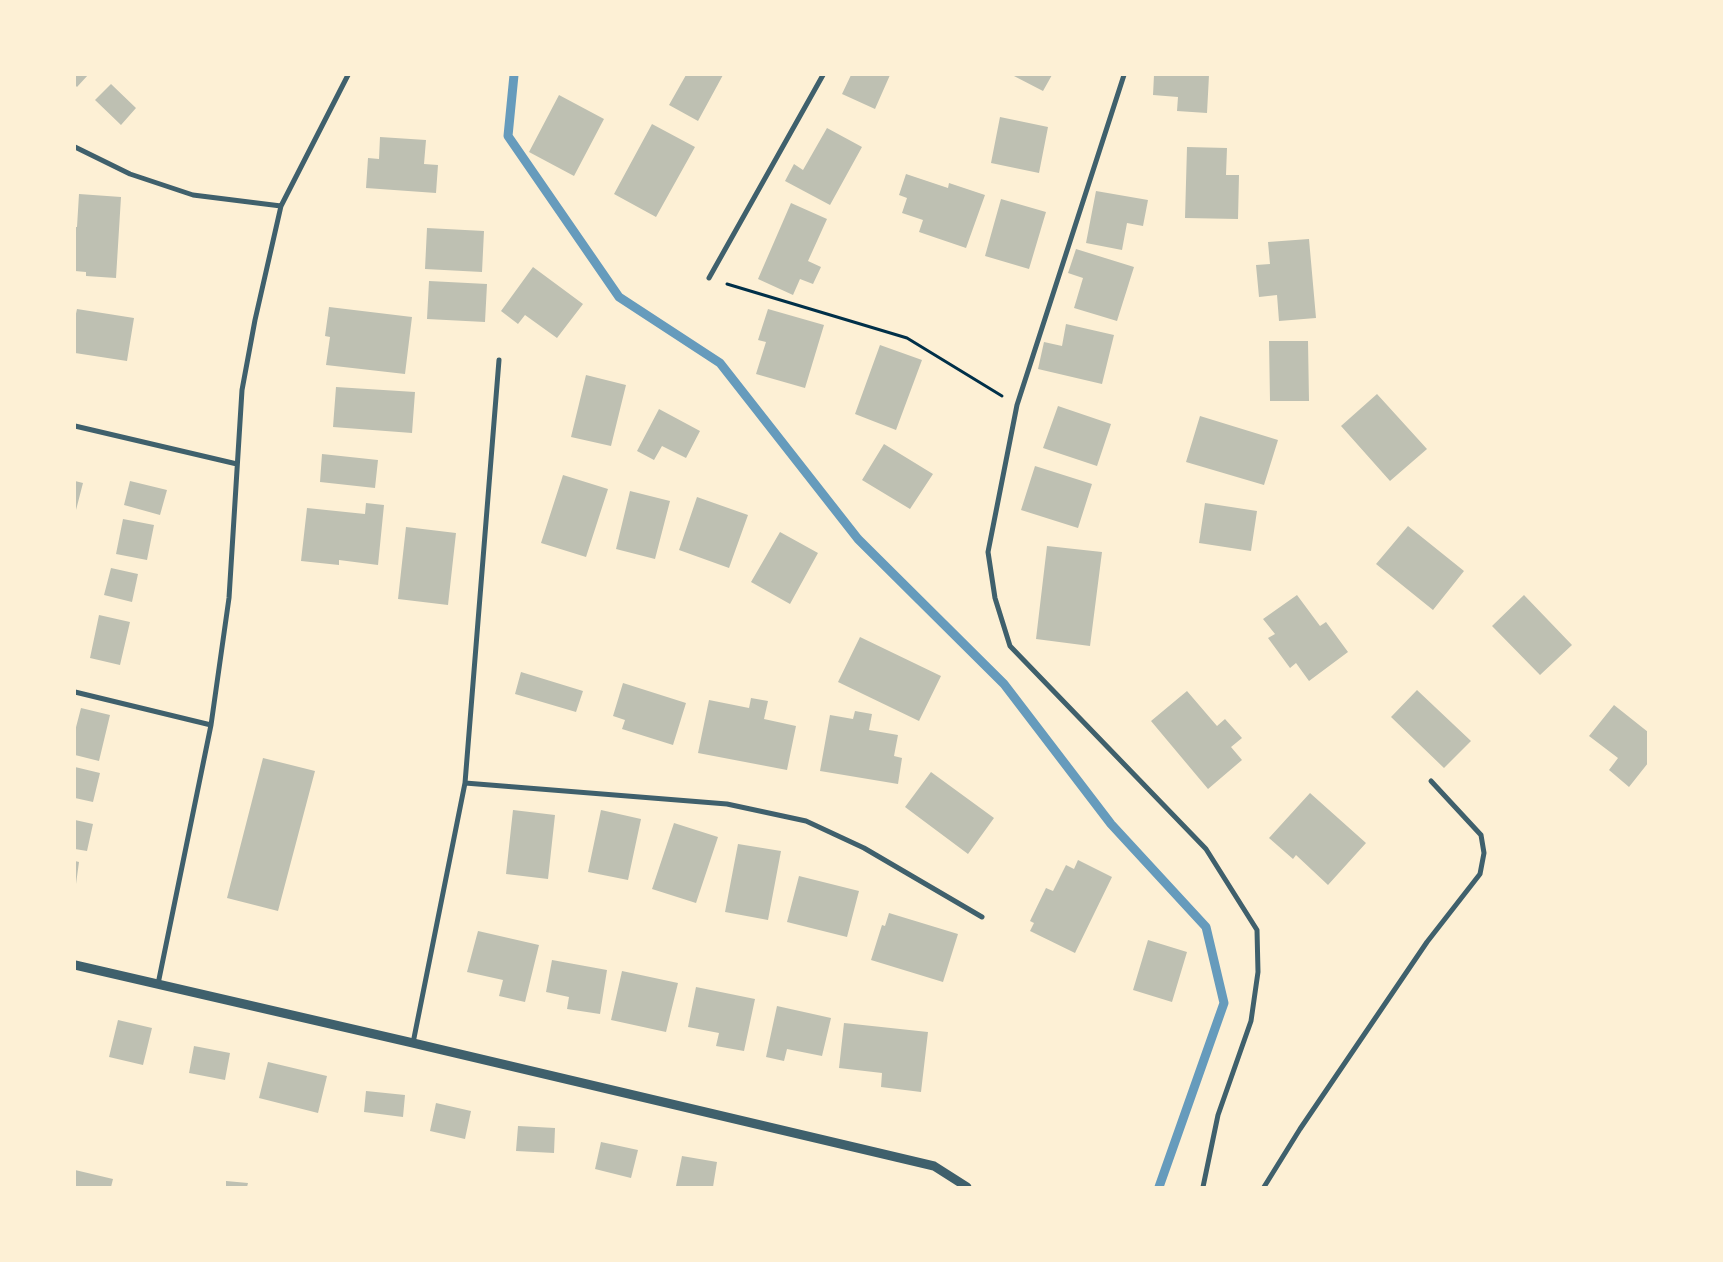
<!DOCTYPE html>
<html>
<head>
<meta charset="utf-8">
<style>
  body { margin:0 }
  #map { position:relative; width:1723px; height:1262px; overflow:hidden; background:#fdf0d5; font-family:Overpass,sans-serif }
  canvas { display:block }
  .frame { position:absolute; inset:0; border:76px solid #fdf0d5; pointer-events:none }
</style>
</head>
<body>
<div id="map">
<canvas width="1723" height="1262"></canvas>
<div class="frame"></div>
</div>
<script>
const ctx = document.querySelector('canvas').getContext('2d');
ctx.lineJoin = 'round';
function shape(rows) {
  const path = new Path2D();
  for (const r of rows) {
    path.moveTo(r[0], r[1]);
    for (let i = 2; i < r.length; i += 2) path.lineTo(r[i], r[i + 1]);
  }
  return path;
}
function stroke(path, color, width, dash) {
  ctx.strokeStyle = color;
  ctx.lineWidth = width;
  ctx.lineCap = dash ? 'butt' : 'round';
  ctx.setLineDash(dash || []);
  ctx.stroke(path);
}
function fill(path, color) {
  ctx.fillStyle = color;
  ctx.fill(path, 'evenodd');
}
stroke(shape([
  [514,75,508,136,619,297,720,363,858,539,1004,684,1111,824,1206,927,1224,1003,1159,1187]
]), '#669bbc', 9);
fill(shape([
  [75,75,88,75,77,87,75,85],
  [686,75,723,75,698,121,669,105],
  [851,75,890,75,875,109,842,94],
  [1012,75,1052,75,1043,91],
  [1154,75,1209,75,1207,113,1177,111,1178,97,1153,95],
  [111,84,136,108,121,125,95,100],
  [559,95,604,119,574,176,529,152],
  [1000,117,1048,127,1039,173,991,163],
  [652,124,695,147,656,217,614,194],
  [827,128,862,147,830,205,785,181,794,164,803,170],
  [380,137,426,140,424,164,438,165,436,193,366,188,368,158,379,159],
  [1187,147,1227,148,1226,175,1239,175,1238,219,1185,218],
  [906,174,948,188,949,183,985,195,966,248,919,232,923,220,902,213,907,198,899,195],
  [1096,191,1148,200,1143,226,1127,223,1122,250,1086,243],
  [79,194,121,197,116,278,86,276,86,272,75,271,75,227,77,227],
  [1001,199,1046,212,1029,269,985,256],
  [791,203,827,219,808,261,821,267,813,284,800,279,793,295,758,279],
  [427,228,484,231,482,272,425,269],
  [1309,239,1316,318,1279,321,1277,295,1259,297,1256,265,1270,264,1268,242],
  [1076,249,1134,267,1117,321,1074,308,1083,278,1068,273],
  [533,267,583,304,557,338,525,315,518,324,501,311],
  [429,281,487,284,485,322,427,319],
  [329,307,412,317,405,374,326,365,330,337,325,336],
  [77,309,134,318,127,361,75,353,75,318],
  [768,309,824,325,805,388,756,374,766,342,758,340],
  [1066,324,1114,335,1102,384,1038,369,1044,342,1062,346],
  [1269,341,1308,341,1309,401,1270,401],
  [880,345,922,360,896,430,855,414],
  [586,375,626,385,611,446,571,437],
  [336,387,415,392,412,433,333,427],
  [1377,394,1427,449,1390,481,1341,426],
  [1058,406,1111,424,1097,466,1043,448],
  [659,409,700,431,686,458,662,446,654,460,637,451],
  [1200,416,1278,440,1264,485,1186,462],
  [884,444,933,474,910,509,862,480],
  [322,454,378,460,375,488,320,482],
  [1035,466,1092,484,1078,528,1021,510],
  [563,475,608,489,586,557,541,543],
  [75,481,83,483,76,510,75,510],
  [130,481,167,490,160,515,124,505],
  [630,491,670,501,655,559,616,549],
  [697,497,748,515,729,568,679,550],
  [366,503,384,505,378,565,339,560,339,565,301,561,307,508,365,514],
  [1205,503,1257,511,1251,551,1199,543],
  [123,519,154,525,147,560,116,554],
  [1408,526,1464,571,1433,610,1376,564],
  [406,527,456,533,448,605,398,599],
  [780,532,818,553,790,604,751,582],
  [1047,546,1102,552,1090,646,1036,639],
  [111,568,138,574,132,602,104,595],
  [1297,595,1320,626,1326,622,1348,652,1309,681,1296,663,1290,668,1268,638,1275,634,1263,619],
  [1524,595,1572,645,1540,675,1492,626],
  [99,615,130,622,120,665,90,658],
  [860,637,941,676,919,721,838,682],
  [521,672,583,691,576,712,515,694],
  [623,683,686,703,673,745,622,729,625,720,613,716],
  [1417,690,1471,741,1444,768,1391,717],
  [1187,691,1217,726,1225,719,1242,738,1231,747,1242,760,1208,789,1151,721],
  [751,698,768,701,764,719,796,726,787,770,698,753,709,700,749,708],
  [1614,705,1648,732,1648,763,1629,787,1609,770,1618,758,1589,736],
  [81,708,110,715,99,761,75,755,75,731],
  [855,711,872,714,869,730,898,735,894,756,902,758,898,784,820,771,830,715,853,719],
  [263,758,315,771,278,911,227,898],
  [75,767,100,773,93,802,75,798],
  [931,772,994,818,968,854,905,807],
  [1310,793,1366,843,1328,885,1296,855,1293,859,1269,838],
  [513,810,555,815,548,879,506,874],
  [601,810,641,819,628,880,588,872],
  [75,820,93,824,87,851,75,849],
  [674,823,718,837,696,903,652,889],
  [738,844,781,851,768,920,725,912],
  [1078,860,1112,877,1075,953,1030,931,1034,923,1030,921,1046,888,1053,891,1066,865,1074,869],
  [75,861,79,862,76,884,75,884],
  [799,876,859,891,847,937,787,922],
  [889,913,958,934,943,982,871,960,882,925,885,926],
  [478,931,539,945,525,1002,499,996,503,980,467,972],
  [1148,940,1187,952,1172,1002,1133,990],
  [552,960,607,970,600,1014,567,1009,569,997,546,992],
  [622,971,678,983,666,1032,611,1020],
  [696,987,755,999,744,1051,716,1046,719,1033,688,1027],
  [777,1006,831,1018,822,1056,787,1049,784,1061,766,1057],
  [118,1020,152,1028,143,1065,109,1057],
  [844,1023,928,1032,921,1092,881,1087,882,1073,839,1068],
  [194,1046,230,1053,225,1080,189,1073],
  [268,1062,327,1076,318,1113,259,1098],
  [366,1091,405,1095,403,1117,364,1112],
  [436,1103,471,1111,465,1139,430,1131],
  [518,1126,555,1128,554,1153,516,1151],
  [601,1142,638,1150,631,1178,595,1169],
  [682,1156,717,1162,713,1187,676,1186],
  [75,1170,113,1179,111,1187,75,1187],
  [226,1181,248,1183,247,1187,226,1187]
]), '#bec0b2');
stroke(shape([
  [727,284,907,338,1002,396]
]), '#003049', 3);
stroke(shape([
  [1124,75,1017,405,988,552,995,598,1010,646,1206,849,1257,930,1258,972,1251,1021,1218,1115,1203,1187],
  [75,147,130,174,193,195,281,206],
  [709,278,823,75],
  [75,426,237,464],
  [75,692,211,725],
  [465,783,727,804,806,821,864,848,982,917],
  [158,984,211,725,229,598,242,390,255,320,281,206,348,75],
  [413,1043,465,783,499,360],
  [1264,1187,1300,1129,1427,942,1480,874,1484,853,1481,835,1431,781]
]), '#3f606c', 5);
stroke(shape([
  [75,965,413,1043,934,1166,967,1187]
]), '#3f606c', 9);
</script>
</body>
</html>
